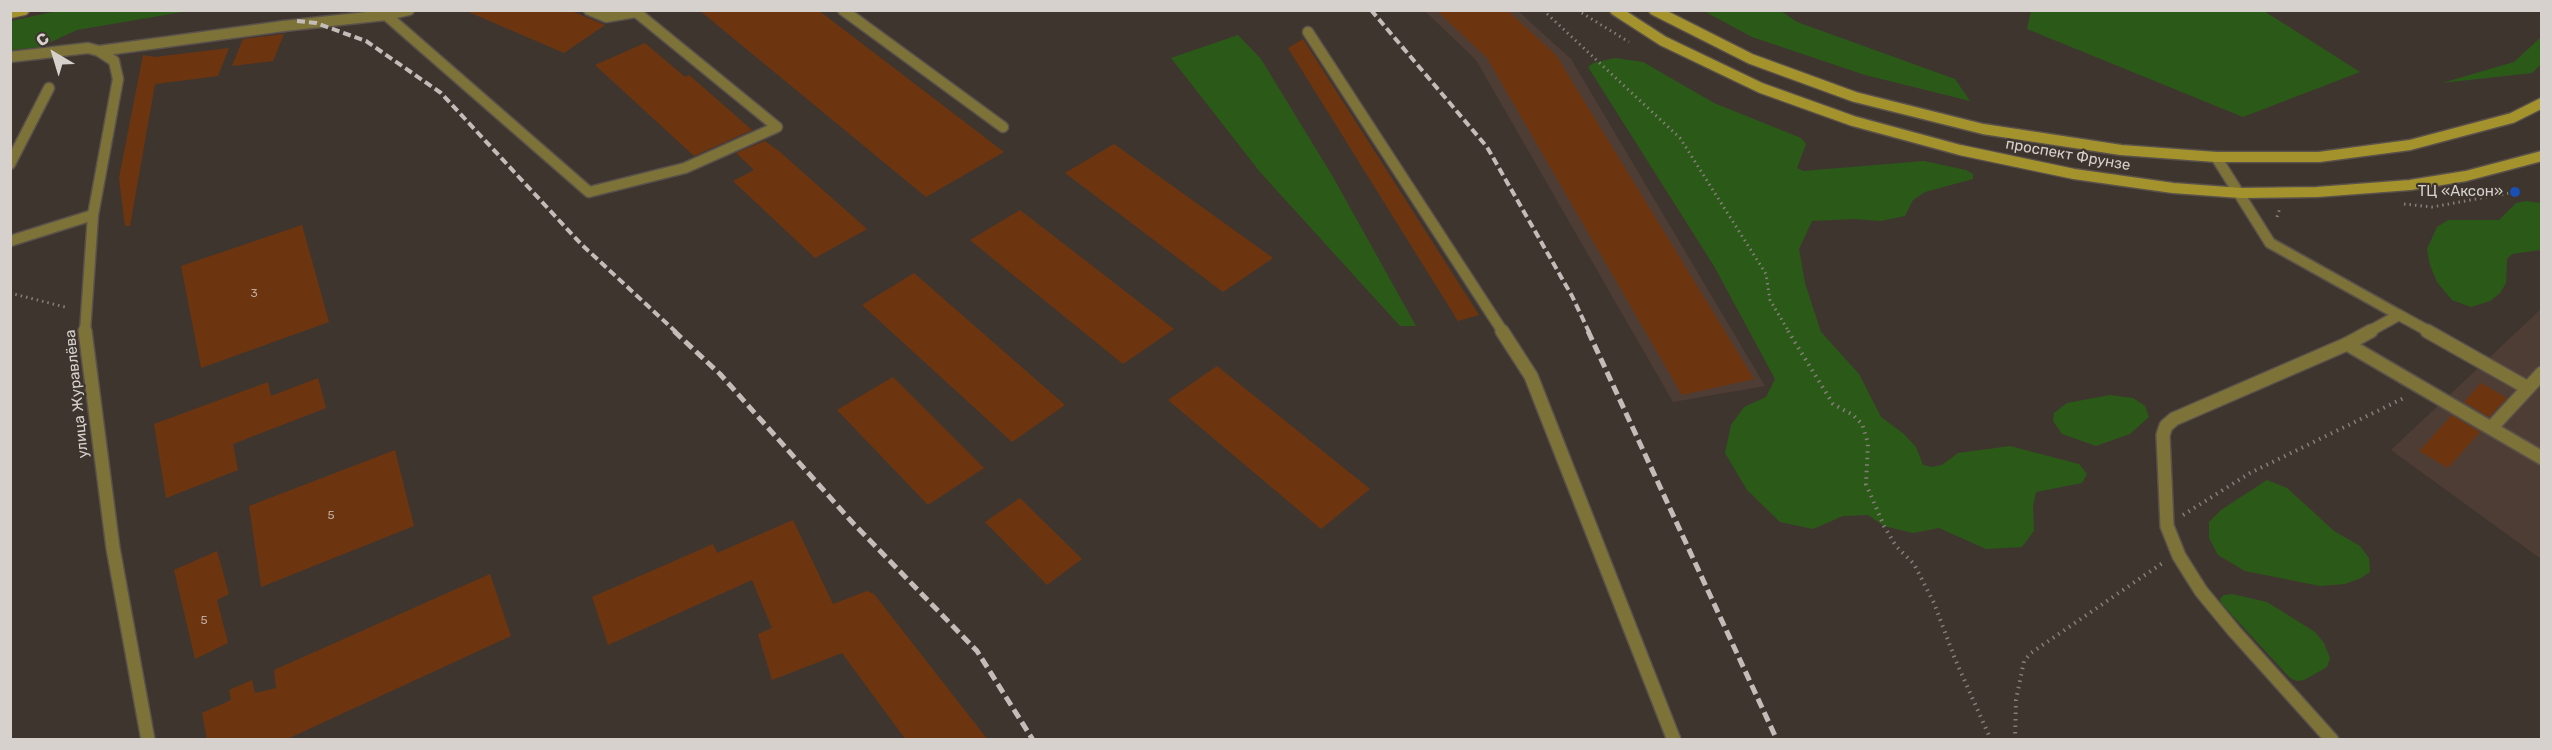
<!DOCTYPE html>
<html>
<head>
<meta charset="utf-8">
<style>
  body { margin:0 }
  #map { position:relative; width:2552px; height:750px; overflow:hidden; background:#3f352f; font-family:Rubik,sans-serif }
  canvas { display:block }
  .frame { position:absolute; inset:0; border:12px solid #d7d1cd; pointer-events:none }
  .north { position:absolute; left:24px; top:24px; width:60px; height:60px; -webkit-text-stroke:4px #3f352f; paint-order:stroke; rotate:322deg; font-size:16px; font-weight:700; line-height:24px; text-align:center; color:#d7d1cd }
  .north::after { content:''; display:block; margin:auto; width:21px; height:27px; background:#d7d1cd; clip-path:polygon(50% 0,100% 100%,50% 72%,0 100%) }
</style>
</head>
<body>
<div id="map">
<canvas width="2552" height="750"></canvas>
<div class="frame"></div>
<div class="north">С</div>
</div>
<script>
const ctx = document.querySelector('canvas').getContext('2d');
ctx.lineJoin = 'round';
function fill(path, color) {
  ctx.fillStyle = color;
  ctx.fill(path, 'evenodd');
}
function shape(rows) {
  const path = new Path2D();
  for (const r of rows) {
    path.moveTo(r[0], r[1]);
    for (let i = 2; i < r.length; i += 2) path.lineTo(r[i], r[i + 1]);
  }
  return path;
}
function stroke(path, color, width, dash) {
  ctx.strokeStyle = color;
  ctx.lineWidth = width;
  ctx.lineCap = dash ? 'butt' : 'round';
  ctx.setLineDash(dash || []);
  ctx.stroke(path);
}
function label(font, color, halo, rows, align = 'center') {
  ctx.font = font + ' Rubik,sans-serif';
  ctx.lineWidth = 4.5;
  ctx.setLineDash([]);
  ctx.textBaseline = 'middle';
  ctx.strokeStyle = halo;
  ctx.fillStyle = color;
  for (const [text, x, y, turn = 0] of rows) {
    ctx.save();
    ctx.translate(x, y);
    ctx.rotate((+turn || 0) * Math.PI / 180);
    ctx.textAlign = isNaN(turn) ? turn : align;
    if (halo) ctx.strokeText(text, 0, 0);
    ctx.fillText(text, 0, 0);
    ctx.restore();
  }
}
fill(shape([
  [1425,11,1518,11,1571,59,1765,386,1673,402,1476,60],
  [2541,309,2541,559,2391,450]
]), '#4e3d34');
fill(shape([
  [57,11,57,10,188,11,77,30,40,47,11,50,11,21],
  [1704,11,1781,11,1797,22,1955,79,1970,101,1865,75,1752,37],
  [2031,11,2264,11,2360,72,2243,117,2027,29],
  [1238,35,1261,59,1333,177,1416,326,1400,326,1260,172,1171,58],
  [2541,37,2541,64,2532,73,2442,83,2514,62],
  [1615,58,1643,62,1714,103,1801,138,1806,144,1797,168,1803,171,1924,161,1966,170,1973,174,1973,179,1925,192,1913,200,1905,216,1881,221,1854,219,1812,221,1799,249,1805,283,1821,332,1859,374,1881,417,1904,434,1916,447,1923,465,1932,467,1942,465,1958,453,2010,446,2079,464,2087,474,2082,483,2036,492,2033,506,2034,531,2022,547,1986,549,1939,528,1913,533,1884,526,1868,515,1843,516,1813,529,1780,522,1747,490,1725,453,1731,425,1744,407,1766,397,1775,379,1714,266,1588,67,1593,63],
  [2526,201,2541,203,2541,250,2512,254,2507,259,2506,283,2500,293,2490,301,2471,307,2452,300,2437,282,2430,265,2427,249,2437,227,2448,220,2499,220,2516,203],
  [2110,395,2133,398,2145,406,2149,417,2130,434,2096,446,2062,434,2053,421,2054,413,2067,403],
  [2267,480,2287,488,2334,531,2360,546,2369,558,2370,572,2361,578,2345,584,2320,586,2245,571,2218,555,2209,538,2209,522,2221,510],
  [2232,594,2267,602,2315,632,2324,643,2330,658,2327,667,2304,680,2297,681,2290,678,2221,603,2220,599,2224,595]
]), '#2b5a18');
fill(shape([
  [464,10,569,10,605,25,564,53],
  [699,10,818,10,1004,152,926,197],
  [1436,10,1507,10,1556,55,1754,379,1682,395,1487,58],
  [284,34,273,61,232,66,243,39],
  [1303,39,1479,315,1458,321,1288,48],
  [645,43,685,77,689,75,752,130,694,156,595,65],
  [229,48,218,76,155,84,130,226,125,226,119,178,143,55,155,57],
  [765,141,780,152,867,229,815,258,733,181,754,170,736,153],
  [1114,144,1273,258,1223,292,1065,173],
  [1020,210,1174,329,1123,364,970,240],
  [302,225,329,322,201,368,181,266],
  [914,273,1065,405,1012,442,862,305],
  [1217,366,1370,489,1321,529,1168,400],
  [893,377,984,468,928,505,837,410],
  [318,378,326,408,233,444,238,470,166,498,154,424,268,382,271,396],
  [2481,383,2507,398,2489,417,2464,402],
  [2452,415,2480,432,2448,468,2419,451],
  [395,450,414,526,261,587,249,506],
  [1020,498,1082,559,1047,585,985,522],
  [793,520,833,604,867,591,874,594,988,740,906,740,842,653,772,680,758,634,772,628,752,580,608,645,592,597,713,544,717,553],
  [217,551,229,594,217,600,228,643,195,659,174,570],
  [490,574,511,636,285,740,207,740,202,713,231,700,229,690,252,680,255,693,276,688,274,670]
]), '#6d350f');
const laneFar1 = shape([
  [589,10,606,17,636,12],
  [843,10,1003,127],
  [386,15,409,10],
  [284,26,386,15,589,192,685,168,777,127,636,12,639,10],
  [1308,32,1503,332],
  [10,164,49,88],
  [2399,315,2430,332]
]);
const lane = shape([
  [1502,331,1531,376,1674,740],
  [2427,331,2526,387],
  [2347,344,2542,458],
  [2492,427,2542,373]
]);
const streetFar1 = shape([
  [10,57,88,48,99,51,284,26],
  [2216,157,2270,243,2399,315],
  [10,241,93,215],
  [85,332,93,215,118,79,114,61,99,51],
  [2368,332,2399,315]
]);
const street = shape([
  [85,331,113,548,148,740],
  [2332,740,2234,631,2201,591,2179,556,2167,526,2163,435,2166,426,2174,419,2347,344,2371,331]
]);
const secondary = shape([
  [1615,10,1663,41,1761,88,1853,121,1960,150,2074,174,2173,188,2241,193,2317,192,2410,185,2466,176,2542,156],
  [1654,10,1751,59,1855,97,1983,129,2121,150,2216,157,2319,157,2410,145,2512,118,2542,103],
  [10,13,24,10]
]);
stroke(laneFar1, '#5a514b', 13);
stroke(lane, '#5a514b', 16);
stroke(streetFar1, '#5a514b', 13);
stroke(street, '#5a514b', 16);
stroke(secondary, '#5a514b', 13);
stroke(shape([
  [1543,10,1680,138,1766,274,1770,300,1789,332],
  [1577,10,1629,42],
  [2404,204,2432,207,2515,192],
  [2277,217,2280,208],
  [10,293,65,307]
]), '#867e79', 3, [1.5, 4]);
stroke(shape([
  [1788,331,1833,404,1853,415,1862,424,1868,443,1866,484,1884,526,1896,546,1914,564,1934,603,1955,659,1991,740],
  [2183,515,2250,473,2404,398],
  [2015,740,2016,700,2024,661,2031,653,2164,562]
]), '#867e79', 4, [1.5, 5]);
stroke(laneFar1, '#7d7339', 10);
stroke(lane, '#7d7339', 13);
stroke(streetFar1, '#7d7339', 10);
stroke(street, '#7d7339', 13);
stroke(secondary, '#a4932d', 10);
stroke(shape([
  [1371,10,1487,147,1572,296,1589,332],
  [297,21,316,23,366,41,441,93,581,244,676,332]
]), '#c3bcb8', 4, [8, 4]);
stroke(shape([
  [674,331,720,374,852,522,977,651,1033,740],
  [1588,331,1777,740]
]), '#c3bcb8', 5, [10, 5]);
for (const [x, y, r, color] of [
  [2515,192,6,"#1a4fb4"]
]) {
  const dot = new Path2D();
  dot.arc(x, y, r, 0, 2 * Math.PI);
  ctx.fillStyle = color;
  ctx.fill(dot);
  stroke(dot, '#3f352f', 2);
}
label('12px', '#bcaa9e', null, [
  ["3",254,294],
  ["5",331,516],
  ["5",204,621]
]);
label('15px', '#d7d1cd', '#3f352f', [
  ["проспект Фрунзе",2068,155,10],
  ["улица Журавлёва",77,394,-96]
]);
label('15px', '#d7d1cd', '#3f352f', [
  ["ТЦ «Аксон»",2503,192]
], 'right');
</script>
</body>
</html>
